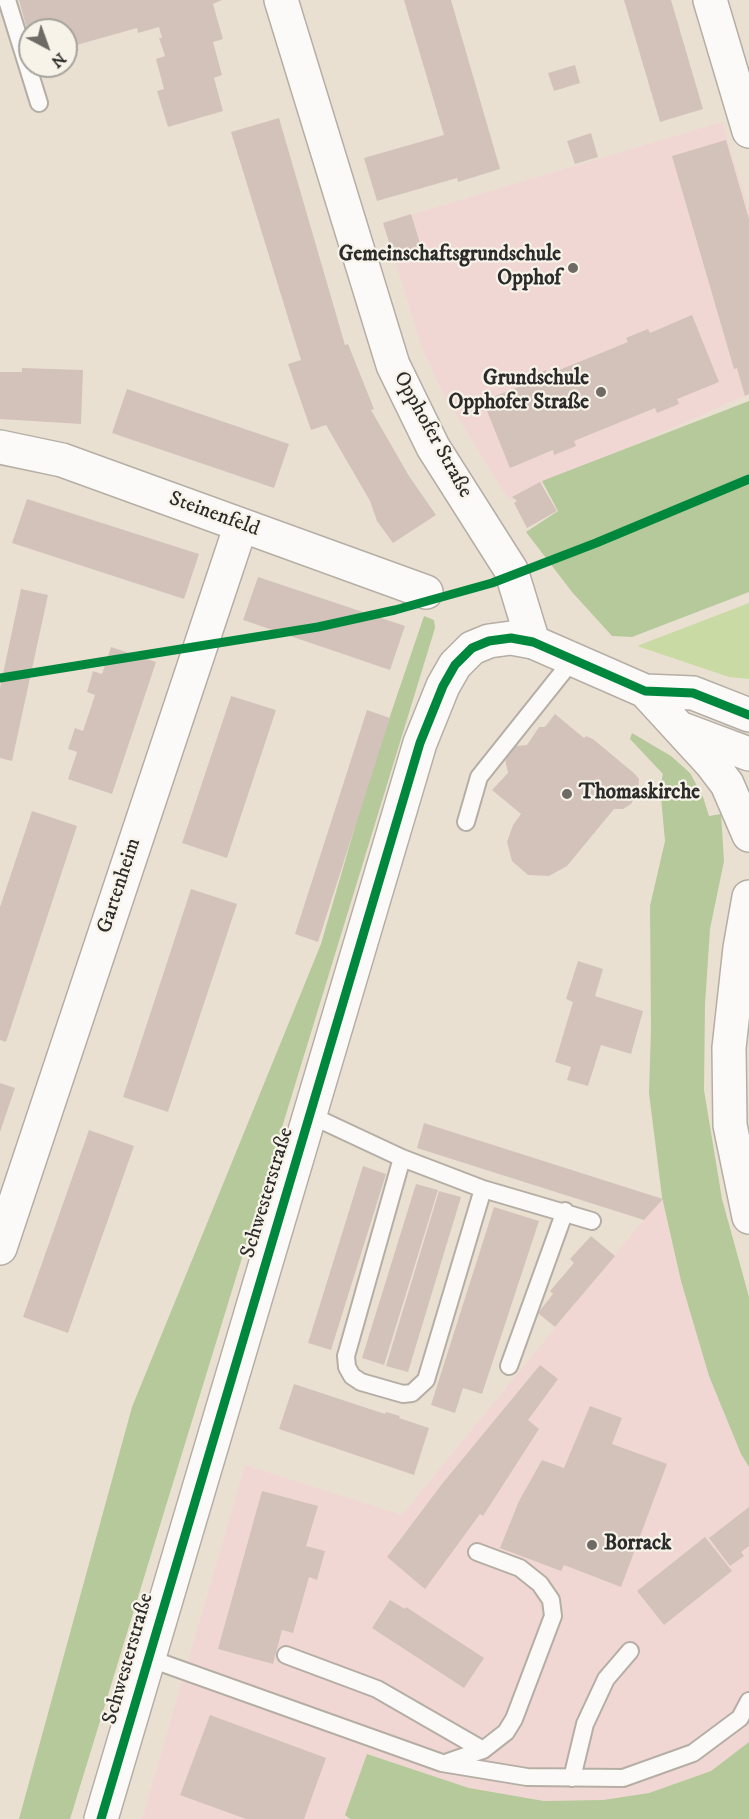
<!DOCTYPE html>
<html>
<head>
<meta charset="utf-8">
<style>
  body { margin:0 }
  #map { position:relative; width:749px; height:1819px; overflow:hidden; background:#eae0d2; font-family:"IM FELL DW Pica",serif }
  canvas { display:block }
  .north { position:absolute; left:18px; top:18px; width:60px; height:60px; box-sizing:border-box; background:#f7f3e8; border:2px solid #a5a39c; border-radius:50%; rotate:139deg; font-size:16px; font-weight:700; line-height:24px; text-align:center; color:#2b2b2b }
  .north::after { content:''; display:block; margin:auto; width:21px; height:27px; background:#6e6a65; clip-path:polygon(50% 0,100% 100%,50% 72%,0 100%) }
</style>
</head>
<body>
<div id="map">
<canvas width="749" height="1819"></canvas>
<div class="north">N</div>
</div>
<script>
const ctx = document.querySelector('canvas').getContext('2d');
ctx.lineJoin = 'round';
function fill(path, color) {
  ctx.fillStyle = color;
  ctx.fill(path, 'evenodd');
}
function shape(rows) {
  const path = new Path2D();
  for (const r of rows) {
    path.moveTo(r[0], r[1]);
    for (let i = 2; i < r.length; i += 2) path.lineTo(r[i], r[i + 1]);
  }
  return path;
}
function stroke(path, color, width, dash) {
  ctx.strokeStyle = color;
  ctx.lineWidth = width;
  ctx.lineCap = dash ? 'butt' : 'round';
  ctx.setLineDash(dash || []);
  ctx.stroke(path);
}
function label(font, color, halo, rows, align = 'center') {
  ctx.font = font + ' "IM FELL DW Pica",serif';
  ctx.lineWidth = 4.5;
  ctx.setLineDash([]);
  ctx.textBaseline = 'middle';
  ctx.strokeStyle = halo;
  ctx.fillStyle = color;
  for (const [text, x, y, turn = 0] of rows) {
    ctx.save();
    ctx.translate(x, y);
    ctx.rotate((+turn || 0) * Math.PI / 180);
    ctx.textAlign = isNaN(turn) ? turn : align;
    if (halo) ctx.strokeText(text, 0, 0);
    ctx.fillText(text, 0, 0);
    ctx.restore();
  }
}
fill(shape([
  [722,122,749,209,749,394,509,500,443,394,422,348,383,223],
  [662,1197,681,1281,709,1376,741,1454,749,1467,749,1742,711,1771,649,1793,603,1800,544,1801,469,1788,367,1754,345,1815,350,1819,142,1819,245,1465,402,1515]
]), '#f1d7d3');
fill(shape([
  [749,603,749,679,729,677,637,646]
]), '#c9daa4');
fill(shape([
  [749,401,749,592,632,637,612,636,572,592,526,532,558,511,542,481],
  [424,616,434,620,435,628,70,1819,19,1819,132,1407,321,944,370,775],
  [632,733,671,756,690,773,703,797,709,816,721,814,724,861,710,929,705,1005,704,1090,722,1199,749,1297,749,1467,741,1454,709,1376,681,1281,662,1197,649,1093,651,1029,650,906,665,841,660,787,663,774,630,739],
  [749,1742,749,1819,350,1819,345,1815,367,1754,469,1788,544,1801,603,1800,649,1793,711,1771]
]), '#b5c99b');
fill(shape([
  [19,0,222,0,213,4,223,39,213,42,222,75,214,78,223,111,168,127,157,91,164,89,156,59,165,56,159,38,162,38,159,27,138,33,137,28,66,48,66,30,30,30,29,37],
  [404,0,451,0,500,169,458,182,457,178,377,201,364,158,444,135],
  [624,0,671,0,703,109,660,122],
  [575,65,580,83,554,91,548,73],
  [279,118,345,345,348,344,374,409,371,410,409,476,436,515,393,543,377,521,370,501,326,425,311,430,288,364,301,360,231,132],
  [591,133,598,157,575,164,567,141],
  [726,140,749,219,749,394,745,396,737,368,734,369,672,156],
  [411,214,423,253,395,261,383,223],
  [692,315,719,382,677,399,679,404,657,413,655,408,574,441,576,446,554,455,553,450,510,468,483,401,526,384,524,379,546,370,547,375,628,342,626,338,648,329,650,333],
  [22,368,83,370,81,424,0,419,0,372,22,372],
  [127,389,289,444,274,488,112,433],
  [540,482,557,511,527,528,514,503,517,501,512,497],
  [27,499,199,554,184,599,12,543],
  [258,577,405,626,390,670,243,620],
  [21,589,48,595,12,761,0,758,0,688],
  [111,647,156,662,112,794,68,779,77,752,68,749,75,728,83,731,95,695,87,692,93,671,102,674],
  [231,696,276,710,227,858,182,843],
  [367,710,390,718,318,942,295,934],
  [555,714,584,738,586,736,593,739,635,774,639,779,638,792,631,804,623,809,614,809,567,866,549,876,528,875,512,861,507,842,513,825,521,814,492,790,508,773,505,759,515,746,527,745,539,727,545,727],
  [32,811,77,826,6,1042,0,1040,0,907],
  [191,889,237,904,168,1112,123,1097],
  [578,961,603,969,595,996,643,1011,631,1054,601,1045,588,1086,567,1080,571,1067,555,1062,573,1002,566,999],
  [0,1083,15,1088,0,1132],
  [424,1123,663,1199,644,1220,417,1148],
  [89,1130,134,1146,68,1333,23,1317],
  [363,1166,386,1174,331,1350,308,1343],
  [416,1184,438,1190,384,1365,362,1358],
  [439,1191,461,1197,408,1372,386,1366],
  [494,1207,539,1221,482,1394,463,1388,455,1413,431,1405],
  [591,1236,615,1256,555,1327,538,1313,553,1294,550,1291,574,1263,570,1259],
  [540,1365,558,1379,528,1420,539,1429,483,1516,480,1514,425,1589,387,1557,442,1484],
  [294,1384,385,1414,386,1412,400,1416,399,1418,429,1428,414,1475,279,1429],
  [590,1406,622,1418,612,1444,667,1464,621,1587,564,1565,561,1571,500,1548,519,1501,542,1460,564,1468],
  [262,1491,318,1506,306,1546,325,1551,317,1580,309,1577,293,1633,282,1630,273,1664,218,1649],
  [749,1507,749,1546,741,1552,744,1556,730,1566,709,1538],
  [705,1537,732,1571,664,1625,637,1591],
  [390,1600,405,1609,406,1607,484,1658,464,1688,372,1628],
  [210,1715,326,1758,304,1819,246,1819,180,1795]
]), '#d3c2b9');
const lane = shape([
  [7,0,39,103],
  [466,822,479,777,574,658],
  [310,1115,402,1158,483,1189,592,1221],
  [402,1158,346,1356,347,1367,352,1376,361,1382,403,1394,412,1393,426,1380,483,1189],
  [509,1366,565,1211],
  [286,1655,377,1689,483,1750],
  [148,1658,442,1763,527,1777,623,1778,693,1753,740,1718,749,1701],
  [448,1762,483,1750,506,1732,514,1719,553,1616,551,1600,540,1584,520,1568,477,1552],
  [572,1778,585,1724,606,1679,630,1651]
]);
const street = shape([
  [281,0,393,365,433,447,511,570,533,642],
  [710,0,749,131],
  [0,447,62,460,426,592],
  [0,1248,241,525]
]);
const secondary = shape([
  [645,691,711,763,727,784,749,835],
  [682,729,749,754],
  [749,897,740,948,729,1048,730,1125,749,1217],
  [101,1819,420,743,443,686,455,665,472,648,489,641,511,638,533,642,645,691,693,693,749,715]
]);
stroke(lane, '#b5aea5', 20);
stroke(street, '#b5aea5', 36);
stroke(secondary, '#b5aea5', 36);
stroke(lane, '#fcfaf8', 16);
stroke(street, '#fcfaf8', 33);
stroke(secondary, '#fcfaf8', 33);
stroke(shape([
  [0,678,318,627,395,610,492,583,596,543,749,479],
  [101,1819,420,743,443,686,455,665,472,648,489,641,511,638,533,642,645,691,693,693,749,715]
]), '#00873e', 9);
for (const [x, y, r, color] of [
  [573,268,6,"#6e6a65"],
  [601,392,6,"#6e6a65"],
  [567,794,6,"#6e6a65"],
  [592,1545,6,"#6e6a65"]
]) {
  const dot = new Path2D();
  dot.arc(x, y, r, 0, 2 * Math.PI);
  ctx.fillStyle = color;
  ctx.fill(dot);
  stroke(dot, '#f7f3e8', 2);
}
label('bold 21px', '#2b2b2b', '#f7f3e8', [
  ["Gemeinschaftsgrundschule",561,256],
  ["Opphof",561,280],
  ["Grundschule",589,380],
  ["Opphofer Straße",589,404],
  ["Thomaskirche",579,794,"left"],
  ["Borrack",604,1545,"left"]
], 'right');
label('21px', '#2b2b2b', '#f7f3e8', [
  ["Opphofer Straße",432,435,61],
  ["Steinenfeld",214,515,20],
  ["Gartenheim",120,886,-72],
  ["Schwesterstraße",268,1193,-73],
  ["Schwesterstraße",129,1659,-74]
]);
</script>
</body>
</html>
